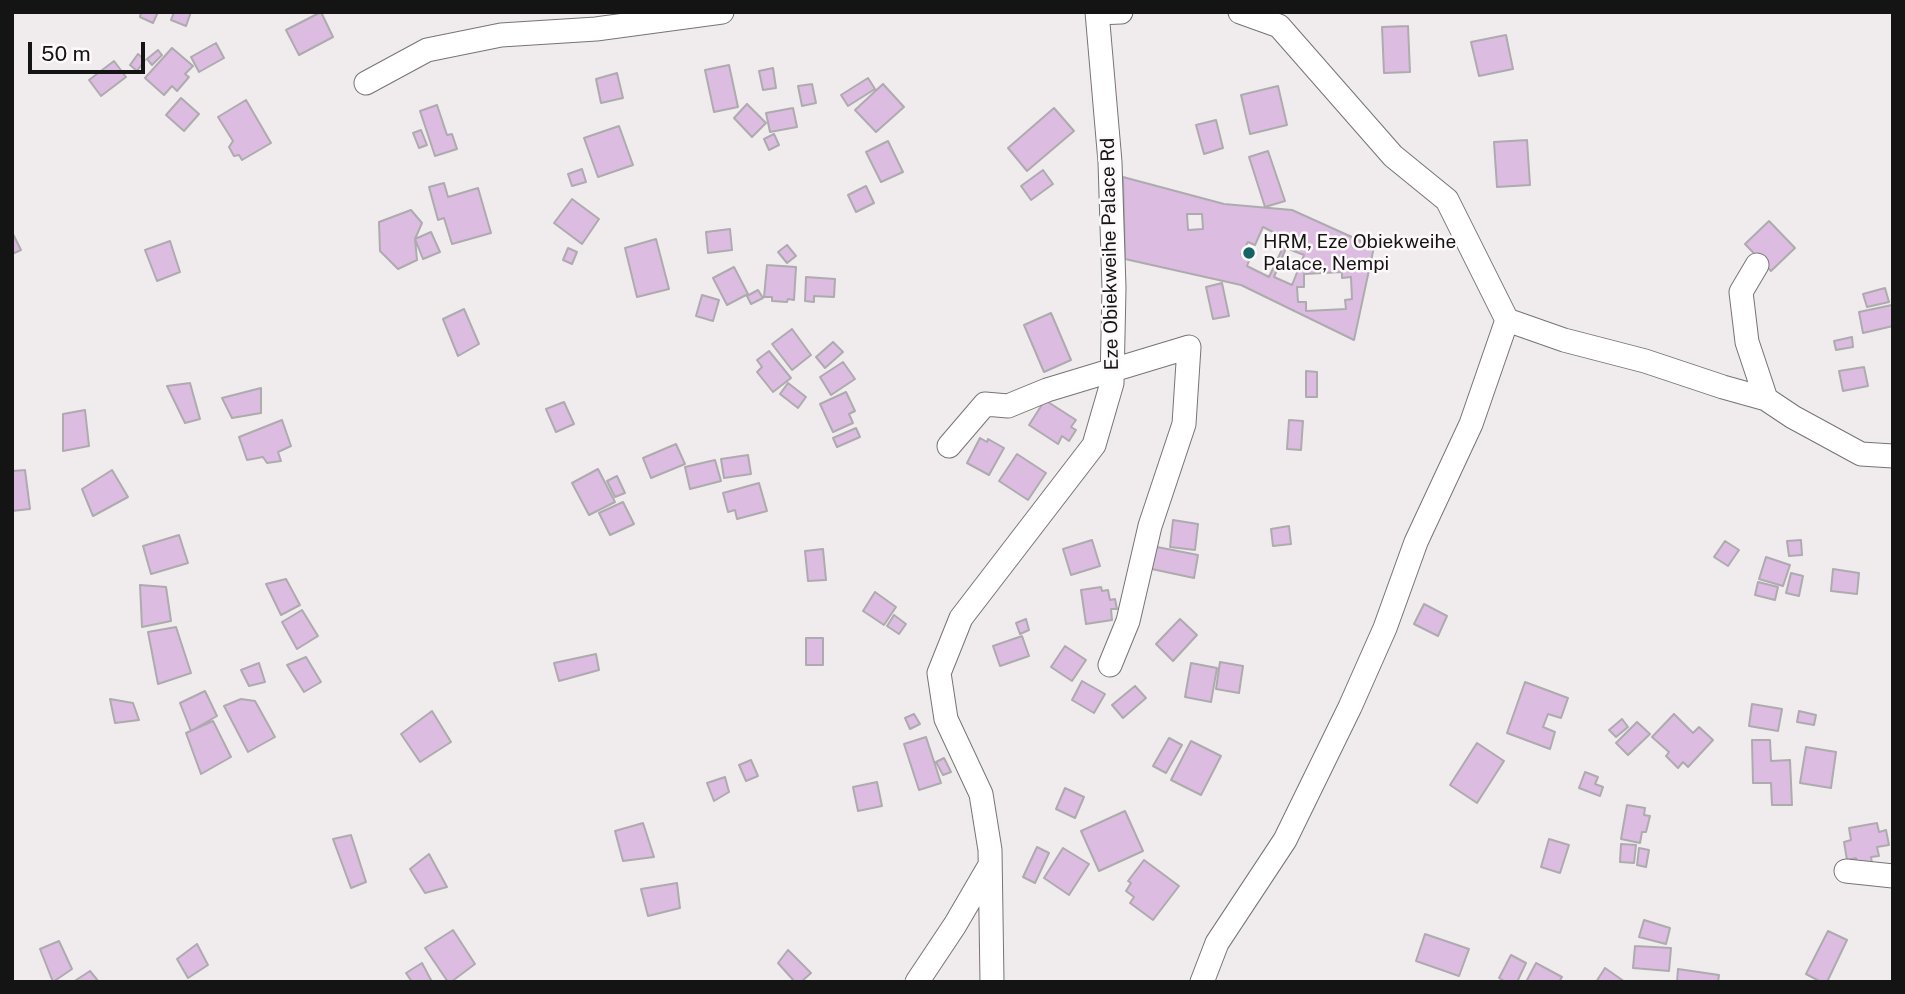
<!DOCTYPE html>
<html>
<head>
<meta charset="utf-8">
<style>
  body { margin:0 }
  #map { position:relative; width:1905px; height:994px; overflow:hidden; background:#f0eced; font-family:"Public Sans",sans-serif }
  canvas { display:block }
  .frame { position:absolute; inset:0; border:14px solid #151414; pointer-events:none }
  .scale { position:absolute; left:28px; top:42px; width:117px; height:32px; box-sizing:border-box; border:4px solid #151414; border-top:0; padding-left:9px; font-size:21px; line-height:24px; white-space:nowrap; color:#151414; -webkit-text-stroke:5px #fdf9fb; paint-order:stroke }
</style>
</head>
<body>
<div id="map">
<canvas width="1905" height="994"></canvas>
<div class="frame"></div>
<div class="scale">50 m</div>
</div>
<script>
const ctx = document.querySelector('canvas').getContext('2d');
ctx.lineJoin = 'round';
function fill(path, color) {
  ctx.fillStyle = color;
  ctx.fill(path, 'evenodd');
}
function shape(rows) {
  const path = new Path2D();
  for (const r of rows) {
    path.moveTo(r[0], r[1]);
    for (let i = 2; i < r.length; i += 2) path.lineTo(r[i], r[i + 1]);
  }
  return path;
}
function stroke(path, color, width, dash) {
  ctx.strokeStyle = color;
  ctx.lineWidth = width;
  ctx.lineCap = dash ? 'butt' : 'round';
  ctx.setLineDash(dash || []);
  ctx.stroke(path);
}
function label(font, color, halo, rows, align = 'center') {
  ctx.font = font + ' "Public Sans",sans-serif';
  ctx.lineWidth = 5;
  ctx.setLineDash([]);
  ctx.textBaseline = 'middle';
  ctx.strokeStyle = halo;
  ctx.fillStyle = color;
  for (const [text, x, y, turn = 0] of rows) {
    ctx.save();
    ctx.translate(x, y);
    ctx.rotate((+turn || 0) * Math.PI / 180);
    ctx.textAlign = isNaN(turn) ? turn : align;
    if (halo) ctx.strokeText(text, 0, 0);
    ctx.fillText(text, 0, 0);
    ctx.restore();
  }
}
const building = shape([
  [141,12,158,12,153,23,140,17,141,12],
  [174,12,191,12,186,26,171,20,174,12],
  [321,12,333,37,299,55,286,30,321,12],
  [1408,26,1410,72,1384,73,1382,27,1408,26],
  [1506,35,1513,69,1479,76,1471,42,1506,35],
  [216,43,224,58,199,72,191,57,216,43],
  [172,48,193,66,185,74,189,77,177,91,172,86,164,95,145,78,172,48],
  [158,50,162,55,152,65,147,59,158,50],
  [138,54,145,60,137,71,130,65,138,54],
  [114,61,126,77,101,96,89,80,114,61],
  [729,65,738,107,714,112,705,70,729,65],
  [773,68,776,88,763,90,759,71,773,68],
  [617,73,623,98,601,103,596,79,617,73],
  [868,78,875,89,848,106,841,95,868,78],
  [812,84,816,103,802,106,798,86,812,84],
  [883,84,904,107,876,132,855,110,883,84],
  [1278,86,1287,125,1250,134,1241,95,1278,86],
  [181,98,199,114,184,131,166,115,181,98],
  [246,100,271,143,242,160,239,155,234,156,229,147,233,141,218,117,246,100],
  [747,104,766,123,752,137,734,118,747,104],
  [437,105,447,135,452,134,457,149,435,156,420,111,437,105],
  [793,108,797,127,770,132,766,113,793,108],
  [1054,108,1074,131,1027,171,1008,148,1054,108],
  [1216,120,1223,148,1204,154,1196,125,1216,120],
  [619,126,633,165,598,177,584,138,619,126],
  [421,130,427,145,419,148,413,133,421,130],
  [774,134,779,145,769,150,764,139,774,134],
  [1527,140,1530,185,1497,187,1494,142,1527,140],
  [888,141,903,172,881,182,866,152,888,141],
  [1268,151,1285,201,1265,207,1249,157,1268,151],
  [582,169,586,182,572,186,568,174,582,169],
  [1043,170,1053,184,1031,200,1021,186,1043,170],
  [1123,177,1224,204,1292,210,1374,247,1354,340,1241,285,1125,259,1123,177],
  [444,183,448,197,478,188,491,233,452,244,444,218,438,220,429,187,444,183],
  [866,186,874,203,856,212,848,195,866,186],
  [572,199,599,219,582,244,554,223,572,199],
  [411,210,422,223,415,239,417,260,398,269,380,251,379,222,411,210],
  [1187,214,1202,214,1203,229,1188,230,1187,214],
  [1769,221,1795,248,1771,271,1745,244,1769,221],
  [1263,227,1287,239,1269,277,1247,266,1250,258,1241,254,1248,242,1255,245,1263,227],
  [730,229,732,250,708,253,706,232,730,229],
  [12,232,21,250,12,254,12,232],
  [431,232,440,252,423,259,415,239,431,232],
  [656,239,669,289,637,297,625,248,656,239],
  [170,241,180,272,157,281,145,250,170,241],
  [787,245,796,256,787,263,778,252,787,245],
  [568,248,577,252,572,264,563,260,568,248],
  [1286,248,1304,255,1292,285,1274,277,1286,248],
  [767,265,796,267,794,300,788,299,787,302,772,301,772,297,764,297,767,265],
  [734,267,748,294,727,305,713,278,734,267],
  [1342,272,1342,278,1351,277,1352,299,1345,300,1346,309,1306,311,1306,302,1298,302,1297,287,1304,287,1304,274,1342,272],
  [806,277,835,279,834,297,814,296,814,302,805,301,806,277],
  [1222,283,1229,316,1213,319,1206,287,1222,283],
  [1885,288,1889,302,1867,307,1863,294,1885,288],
  [758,290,763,298,751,304,747,296,758,290],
  [702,295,719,300,713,321,696,316,702,295],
  [1892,305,1893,326,1863,333,1859,312,1892,305],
  [464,309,479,344,458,356,443,319,464,309],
  [1051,313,1071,360,1044,372,1024,325,1051,313],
  [792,329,811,355,792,370,772,344,792,329],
  [1852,337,1853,347,1836,350,1834,341,1852,337],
  [833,342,843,352,825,368,816,357,833,342],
  [769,351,791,378,773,392,757,372,762,367,757,360,769,351],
  [843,362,855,379,831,395,820,377,843,362],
  [1864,367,1868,386,1843,391,1839,371,1864,367],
  [1306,371,1317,372,1317,397,1306,397,1306,371],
  [190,383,200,419,185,423,167,386,190,383],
  [788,383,806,397,798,408,780,394,788,383],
  [261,388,261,413,232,418,222,398,261,388],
  [846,392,855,411,849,414,853,423,833,432,820,404,846,392],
  [1045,400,1076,420,1071,427,1076,430,1069,441,1062,436,1058,444,1029,425,1045,400],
  [564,402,574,424,556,432,546,409,564,402],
  [85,410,89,446,63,451,63,414,85,410],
  [282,420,291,446,278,452,281,461,267,463,263,457,247,460,239,437,282,420],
  [1289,420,1303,421,1301,450,1287,449,1289,420],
  [856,428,860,437,837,447,833,438,856,428],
  [980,438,987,442,988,439,1004,448,989,475,967,463,980,438],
  [676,444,685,464,651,478,643,458,676,444],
  [1017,454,1046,473,1028,500,999,481,1017,454],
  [748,455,751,474,724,478,721,459,748,455],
  [715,460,721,481,690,489,685,467,715,460],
  [598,469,615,502,589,515,572,483,598,469],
  [25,470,30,509,12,511,12,471,25,470],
  [112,470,128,497,93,516,82,489,112,470],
  [617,476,625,493,615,497,607,481,617,476],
  [759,483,767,511,737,519,735,510,728,512,723,493,759,483],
  [623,502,634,524,610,535,599,513,623,502],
  [1173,520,1198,524,1195,550,1170,547,1173,520],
  [1289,526,1291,544,1273,546,1271,529,1289,526],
  [179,535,188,563,151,574,143,546,179,535],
  [1092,540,1100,566,1071,575,1063,549,1092,540],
  [1801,540,1802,555,1789,556,1787,541,1801,540],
  [1725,541,1739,550,1728,566,1714,557,1725,541],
  [1152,546,1198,555,1194,578,1147,568,1152,546],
  [823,549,826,580,808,581,805,551,823,549],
  [1766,557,1790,565,1783,586,1759,579,1766,557],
  [1833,569,1859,573,1857,594,1831,591,1833,569],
  [1791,573,1803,576,1799,596,1786,593,1791,573],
  [286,579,300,605,281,615,266,584,286,579],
  [1758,582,1778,587,1775,600,1755,595,1758,582],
  [140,585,166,587,171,621,142,627,140,585],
  [1101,587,1102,591,1108,590,1110,600,1115,599,1117,609,1111,609,1112,620,1086,624,1081,590,1101,587],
  [875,592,896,607,884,625,863,611,875,592],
  [1424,604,1447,616,1438,636,1414,624,1424,604],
  [302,610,318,636,297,649,282,622,302,610],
  [894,615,906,624,899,634,887,626,894,615],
  [1026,619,1029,630,1020,634,1016,623,1026,619],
  [1180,619,1197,635,1173,661,1156,644,1180,619],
  [176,627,191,673,158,684,148,632,176,627],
  [1022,636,1029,656,1000,666,993,646,1022,636],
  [806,638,823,638,823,665,806,665,806,638],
  [1065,646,1086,660,1072,681,1051,667,1065,646],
  [596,654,599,670,559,681,554,663,596,654],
  [306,657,321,682,304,692,287,665,306,657],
  [1220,662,1243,666,1239,693,1216,689,1220,662],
  [259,663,265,682,249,686,241,670,259,663],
  [1191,663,1217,668,1211,702,1185,697,1191,663],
  [1082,681,1105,694,1094,713,1072,700,1082,681],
  [1525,682,1568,698,1561,718,1548,714,1543,727,1555,732,1550,749,1507,733,1525,682],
  [1135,686,1146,698,1123,718,1112,705,1135,686],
  [205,691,217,716,191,731,180,703,205,691],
  [110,699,133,703,139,720,115,723,110,699],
  [241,699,255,701,275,737,248,752,224,706,241,699],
  [1752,704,1782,709,1778,731,1749,726,1752,704],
  [432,711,451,742,420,762,401,734,432,711],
  [1799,711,1816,715,1814,725,1797,722,1799,711],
  [914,714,920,724,910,729,905,718,914,714],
  [1674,714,1693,733,1699,727,1713,740,1688,767,1683,762,1678,768,1666,756,1669,752,1652,737,1674,714],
  [1622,719,1628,727,1616,737,1609,730,1622,719],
  [213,721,231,757,201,774,186,733,213,721],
  [1637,722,1650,734,1628,755,1616,743,1637,722],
  [926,737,941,783,919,790,904,744,926,737],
  [1169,738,1182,745,1166,773,1153,766,1169,738],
  [1752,740,1770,740,1771,761,1790,760,1792,805,1772,805,1771,783,1753,783,1752,740],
  [1191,741,1221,756,1201,795,1171,780,1191,741],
  [1477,743,1504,761,1477,803,1450,785,1477,743],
  [1806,747,1836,752,1831,788,1800,783,1806,747],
  [944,758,951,772,943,775,936,762,944,758],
  [751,760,758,776,746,781,739,765,751,760],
  [1585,772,1598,777,1595,784,1603,787,1600,796,1579,788,1585,772],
  [725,777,729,792,714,801,707,783,725,777],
  [877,782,882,806,858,811,853,787,877,782],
  [1065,788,1084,797,1075,818,1056,809,1065,788],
  [1627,805,1645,808,1644,815,1650,816,1646,832,1642,832,1640,843,1621,839,1627,805],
  [1125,811,1143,851,1099,871,1081,831,1125,811],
  [643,823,654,857,623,861,615,831,643,823],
  [1877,823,1879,832,1886,830,1889,845,1877,847,1879,856,1871,857,1872,863,1857,866,1856,858,1847,860,1844,842,1851,840,1849,828,1877,823],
  [351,835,366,882,351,888,333,839,351,835],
  [1549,839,1569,845,1560,873,1541,867,1549,839],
  [1621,844,1636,845,1634,863,1620,862,1621,844],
  [1037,847,1049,853,1035,883,1023,877,1037,847],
  [1063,848,1089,864,1069,895,1044,878,1063,848],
  [1639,848,1649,850,1646,867,1637,865,1639,848],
  [429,854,447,887,425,893,410,869,429,854],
  [1144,860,1179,886,1153,920,1130,903,1134,897,1126,891,1131,883,1128,881,1144,860],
  [677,883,680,908,648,916,641,889,677,883],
  [1644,920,1670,928,1666,944,1639,937,1644,920],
  [453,930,475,964,451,982,448,982,425,948,453,930],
  [1828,931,1847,940,1827,982,1821,982,1806,974,1828,931],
  [1425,934,1469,949,1459,976,1416,961,1425,934],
  [59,941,72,969,53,982,40,949,59,941],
  [197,944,208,965,188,978,177,959,197,944],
  [1635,946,1671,948,1669,971,1633,968,1635,946],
  [788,950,811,973,801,982,795,982,778,963,788,950],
  [1511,955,1526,963,1517,982,1506,982,1499,978,1511,955],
  [422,963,432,982,412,982,406,973,422,963],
  [1536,963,1562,977,1559,982,1526,982,1536,963],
  [1605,968,1625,982,1596,982,1605,968],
  [1678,969,1719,975,1718,982,1677,982,1678,969],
  [90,971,99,982,73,982,90,971]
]);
fill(building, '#ddbce1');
stroke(building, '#adabae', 2);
const minor = shape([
  [1097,13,1121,12],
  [366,83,427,50,501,35,596,29,722,12],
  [1757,265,1741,292,1747,342,1766,399,1793,417,1861,454,1893,456],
  [1507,320,1564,340,1645,361,1723,387,1766,399],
  [949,446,985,404,1008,406,1047,390,1189,347,1184,424,1150,526,1128,621,1110,665],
  [1846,871,1893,876],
  [917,982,955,925,990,865],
  [992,982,990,850,981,794,946,719,939,673,961,618,1094,445,1112,383,1114,288,1110,162,1097,12],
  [1202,982,1217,943,1285,840,1350,707,1385,628,1416,542,1471,424,1507,320,1447,200,1393,156,1279,26,1240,12]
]);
stroke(minor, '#777475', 25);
stroke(minor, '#fff', 23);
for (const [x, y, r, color] of [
  [1249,253,7,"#166565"]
]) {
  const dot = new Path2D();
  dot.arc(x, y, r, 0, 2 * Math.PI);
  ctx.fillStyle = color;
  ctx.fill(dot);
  stroke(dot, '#fdf9fb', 2.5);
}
label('19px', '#151414', '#fdf9fb', [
  ["HRM, Eze Obiekweihe",1263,242],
  ["Palace, Nempi",1263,264]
], 'left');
label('19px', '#151414', '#fdf9fb', [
  ["Eze Obiekweihe Palace Rd",1110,254,-91]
]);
</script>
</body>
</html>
